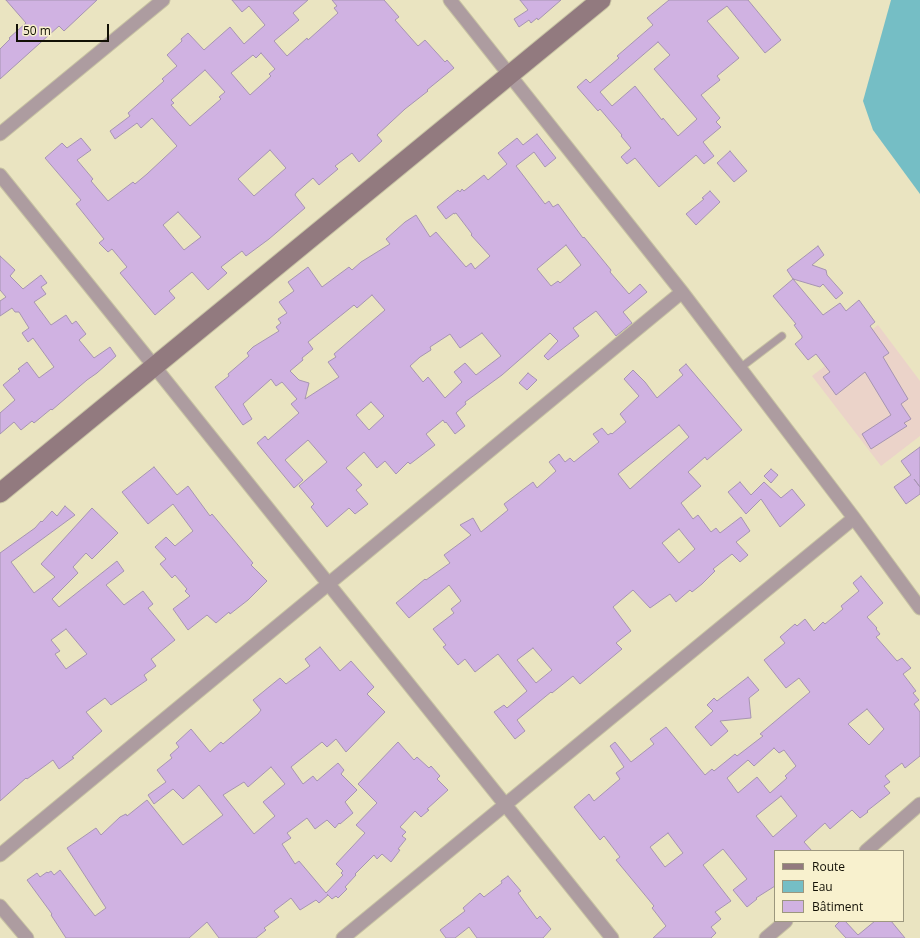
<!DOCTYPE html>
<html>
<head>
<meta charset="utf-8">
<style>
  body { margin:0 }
  #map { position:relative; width:920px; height:938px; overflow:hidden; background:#eae4c1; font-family:"Open Sans",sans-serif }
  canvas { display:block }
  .legend { position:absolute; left:774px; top:850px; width:130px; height:72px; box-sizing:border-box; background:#f8f1ce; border:1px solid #9c977e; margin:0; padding:5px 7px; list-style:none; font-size:12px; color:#121005 }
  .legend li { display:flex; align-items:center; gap:8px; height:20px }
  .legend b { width:20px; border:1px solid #9c977e }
  .scale { position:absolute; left:16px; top:24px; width:93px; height:18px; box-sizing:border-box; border:2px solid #121005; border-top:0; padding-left:5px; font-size:12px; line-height:14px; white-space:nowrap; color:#121005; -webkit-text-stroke:3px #f8f1ce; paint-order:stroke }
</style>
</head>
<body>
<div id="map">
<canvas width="920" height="938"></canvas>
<ul class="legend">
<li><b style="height:5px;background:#927a7f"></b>Route</li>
<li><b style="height:11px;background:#75bec5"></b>Eau</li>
<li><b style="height:11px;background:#d0b2e2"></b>Bâtiment</li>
</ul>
<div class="scale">50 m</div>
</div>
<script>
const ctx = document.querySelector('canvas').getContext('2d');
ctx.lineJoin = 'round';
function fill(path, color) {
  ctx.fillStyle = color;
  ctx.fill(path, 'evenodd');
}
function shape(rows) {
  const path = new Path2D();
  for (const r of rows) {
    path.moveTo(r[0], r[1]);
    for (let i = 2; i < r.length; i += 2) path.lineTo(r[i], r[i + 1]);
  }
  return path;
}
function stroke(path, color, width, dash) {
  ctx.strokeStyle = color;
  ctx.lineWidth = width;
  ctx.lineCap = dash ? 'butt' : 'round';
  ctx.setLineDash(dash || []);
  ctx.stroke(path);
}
fill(shape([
  [878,325,920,381,920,436,881,466,812,376]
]), '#ebd3c9');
fill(shape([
  [891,0,920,0,920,194,873,130,863,101]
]), '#75bec5');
const building = shape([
  [6,0,97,0,64,31,59,26,0,79,0,49,10,39,9,38,26,23,6,0],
  [232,0,308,0,293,13,299,20,274,41,287,56,307,38,308,40,338,13,334,8,337,6,332,0,384,0,399,17,395,20,418,46,425,40,445,62,447,60,454,68,427,90,428,91,405,109,377,135,382,141,359,162,352,153,335,166,338,169,319,185,313,178,296,193,295,195,305,208,269,239,246,256,242,251,221,267,227,273,208,290,192,272,169,291,175,298,155,315,120,273,127,267,112,249,108,252,99,243,104,239,76,204,81,200,45,158,62,143,67,148,81,138,91,150,77,160,93,179,91,181,108,201,133,182,135,184,147,174,177,146,152,118,141,128,137,123,115,139,110,131,130,116,128,113,164,81,162,79,177,66,167,55,182,41,181,39,188,33,204,50,230,27,244,44,265,25,249,6,242,12,232,0],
  [261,53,275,69,269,74,271,76,250,95,231,73,253,55,256,58,261,53],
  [205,70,225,92,219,97,221,99,190,126,171,105,174,103,171,100,205,70],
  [270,150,286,168,254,196,238,179,270,150],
  [178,212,201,237,184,250,163,225,178,212],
  [520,0,561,0,538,20,537,18,531,23,529,20,519,27,514,19,528,10,520,0],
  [669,0,748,0,781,40,765,53,727,6,707,21,739,58,717,76,720,80,701,95,720,118,716,122,721,127,703,142,714,156,704,164,696,155,659,187,635,158,627,164,621,157,631,148,621,136,622,135,600,109,598,111,577,87,586,79,590,83,619,58,617,56,653,25,647,18,669,0],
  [658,42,670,55,654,69,697,119,678,136,663,118,662,120,635,86,612,106,600,92,658,42],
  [537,134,556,158,545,167,534,152,516,166,545,204,549,201,553,207,558,204,583,238,584,237,611,270,610,272,629,294,640,284,647,292,623,312,632,323,616,336,596,311,573,328,579,336,548,360,544,356,558,341,550,333,502,375,465,402,466,404,456,413,465,426,455,434,446,422,445,423,443,420,426,434,435,445,410,464,408,462,396,474,385,461,377,468,364,452,346,468,362,485,356,490,368,504,355,514,349,508,327,527,311,507,314,504,299,486,327,462,315,448,308,440,285,460,303,480,294,488,257,443,265,436,268,440,299,413,291,404,297,399,282,382,276,386,271,379,243,404,252,419,243,425,215,387,229,376,228,374,249,356,247,353,253,347,279,331,276,327,281,323,278,319,287,313,279,302,294,291,288,282,308,267,322,287,349,267,352,270,361,262,390,244,386,239,405,222,416,215,430,237,436,232,466,267,471,263,475,269,490,256,471,235,472,234,456,213,454,214,454,213,446,219,437,207,458,190,460,192,462,189,464,191,484,175,488,180,507,164,498,153,517,138,523,145,537,134],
  [566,245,581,265,560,283,558,281,551,286,537,269,566,245],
  [372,295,385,310,334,354,336,357,328,362,339,377,305,399,309,383,299,380,290,371,303,360,302,358,313,349,308,342,354,305,357,308,372,295],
  [482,333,501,356,476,375,465,363,454,372,462,382,445,398,428,377,423,382,410,366,420,357,431,350,430,347,450,334,460,348,482,333],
  [371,402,384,416,369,430,356,415,371,402],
  [730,151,747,171,734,182,717,163,730,151],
  [710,191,720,202,696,225,686,214,704,199,702,198,710,191],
  [818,246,824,255,812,265,826,270,827,275,843,293,836,299,823,284,820,287,793,279,787,270,818,246],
  [0,256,15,270,10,276,23,289,41,275,47,283,41,287,46,294,34,302,51,325,66,315,72,324,76,321,86,334,79,340,94,358,110,347,116,356,97,373,87,380,52,410,51,409,34,423,32,421,21,430,14,422,0,434,0,413,15,400,3,385,20,371,18,369,27,362,39,378,54,367,33,338,28,342,22,333,29,328,19,312,15,312,12,308,0,316,0,301,6,297,0,290,0,256],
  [793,279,823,315,840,303,846,311,859,300,875,322,870,326,889,353,883,357,908,399,901,404,911,419,904,423,907,426,871,449,862,434,891,415,865,372,836,395,823,377,830,372,816,354,808,360,795,344,802,338,802,336,794,325,796,324,773,296,793,279],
  [686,364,742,430,707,460,705,457,688,472,701,486,681,503,693,519,698,515,711,532,716,528,720,533,741,517,750,531,736,542,748,555,740,562,732,554,713,569,715,571,702,584,692,592,690,590,676,602,670,594,650,608,633,590,613,607,631,631,616,643,622,649,580,684,573,676,552,693,551,692,517,720,525,731,515,739,494,712,504,705,507,708,527,691,498,654,475,672,465,659,458,665,443,647,446,645,433,629,454,613,451,609,461,601,449,585,409,618,396,603,425,579,426,580,450,563,444,555,471,535,460,525,473,518,481,532,508,510,504,504,533,482,537,488,556,471,549,462,559,454,565,462,570,458,574,462,599,442,593,434,602,428,608,435,611,433,612,434,626,422,620,414,639,396,624,379,633,370,645,382,657,398,683,375,679,370,686,364],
  [679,425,689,437,630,489,618,474,679,425],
  [679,529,695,549,679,563,662,543,679,529],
  [533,648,552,670,536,683,517,660,533,648],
  [528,373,537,380,527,390,519,383,528,373],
  [920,447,920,487,914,479,920,487,920,494,906,504,894,487,911,475,901,461,920,447],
  [154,467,177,495,188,486,210,516,212,514,253,563,251,565,267,581,248,600,230,614,229,612,216,623,207,615,188,630,173,609,190,596,185,591,187,589,175,575,172,578,160,564,166,559,155,547,166,537,175,546,193,531,173,504,148,524,122,492,154,467],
  [771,469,778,475,771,483,764,476,771,469],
  [740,482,751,495,764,482,781,498,792,489,805,505,780,527,761,499,746,514,728,492,740,482],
  [65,506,75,515,11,562,34,593,55,577,41,564,92,508,118,533,92,559,86,553,73,567,78,573,52,599,59,607,117,561,124,571,106,585,124,605,143,591,153,604,148,608,175,640,151,659,156,666,144,675,147,680,111,705,105,698,86,712,102,731,72,757,74,758,59,769,53,760,27,779,26,778,0,801,0,553,35,528,41,521,42,522,52,511,57,516,65,506],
  [66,629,87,654,66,669,55,654,60,651,51,640,66,629],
  [861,576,883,603,867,617,877,628,876,629,880,634,876,637,897,661,902,658,911,668,903,674,916,691,913,693,919,700,914,704,920,712,920,756,905,768,902,763,885,776,890,782,884,786,890,793,867,811,868,812,860,818,852,810,830,829,825,823,804,842,812,851,775,851,775,886,756,898,757,899,747,907,733,890,747,879,723,849,703,865,731,901,715,912,721,919,711,927,716,933,711,938,653,938,666,926,652,908,654,906,616,860,620,857,604,836,600,840,574,807,589,794,594,801,620,779,616,773,624,767,610,746,615,742,631,762,654,744,650,739,666,727,705,775,712,769,714,771,735,754,737,756,763,736,760,734,810,692,799,678,786,688,764,660,785,643,780,637,795,624,797,626,805,619,814,631,823,622,825,624,843,609,841,606,859,591,853,583,861,576],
  [867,709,884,729,869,745,848,724,867,709],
  [774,748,779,753,784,750,796,766,785,776,787,778,770,793,757,777,738,793,727,778,748,760,754,766,774,748],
  [781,796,797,816,773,837,756,816,781,796],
  [668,833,683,853,665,867,650,847,668,833],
  [320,647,340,671,351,661,374,687,367,694,385,712,346,752,336,739,327,747,322,742,291,767,303,784,313,776,317,781,338,763,344,770,341,774,357,790,345,802,353,813,340,824,339,823,335,828,327,820,315,829,307,818,287,833,291,838,282,844,295,864,299,861,326,893,343,875,341,873,343,871,336,864,365,833,356,825,377,803,358,784,398,742,414,760,417,757,429,768,431,766,440,776,437,779,448,790,427,809,429,810,421,817,415,811,400,827,406,832,402,836,406,839,398,849,400,850,391,862,382,854,377,859,374,855,355,874,356,875,345,887,347,889,338,898,336,896,332,899,327,894,328,895,319,903,316,900,300,910,291,898,274,911,279,917,264,928,266,930,256,938,219,938,207,922,189,938,66,938,51,915,52,914,27,880,37,873,40,877,47,872,48,873,51,871,54,875,60,870,95,916,106,908,67,848,96,828,101,835,120,817,126,814,127,816,147,800,183,845,223,815,199,785,183,799,173,789,154,804,148,795,166,782,157,770,172,758,170,755,179,747,176,743,191,729,210,752,221,742,223,744,258,714,261,710,253,700,280,678,286,684,310,666,305,659,320,647],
  [271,767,285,784,263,802,275,816,254,834,223,795,244,782,248,787,271,767],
  [748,677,759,690,749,698,751,718,720,721,728,731,711,746,695,727,713,711,707,705,714,698,717,701,748,677],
  [508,876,521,891,518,893,537,919,540,916,551,929,543,938,477,938,469,927,455,938,446,938,440,930,465,911,463,908,480,893,484,897,502,883,501,881,508,876],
  [840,921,845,921,858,935,875,921,891,921,905,938,846,938,835,926,840,921]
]);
fill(building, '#d0b2e2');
stroke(building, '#a694b1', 1);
const lane = shape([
  [740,368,782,336]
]);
const street = shape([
  [450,0,682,292,854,518,920,608],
  [0,134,163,0],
  [0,175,154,366,612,938],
  [866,851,920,804],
  [0,855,682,292],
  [0,906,27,938],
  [343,938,854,518],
  [766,938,786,921]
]);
const secondary = shape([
  [0,493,601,0]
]);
stroke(lane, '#c7c2a3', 9);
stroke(street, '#c7c2a3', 15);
stroke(secondary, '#c7c2a3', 21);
stroke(lane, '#ad9ca0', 7);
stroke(street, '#ad9ca0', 13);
stroke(secondary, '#927a7f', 19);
</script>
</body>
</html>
